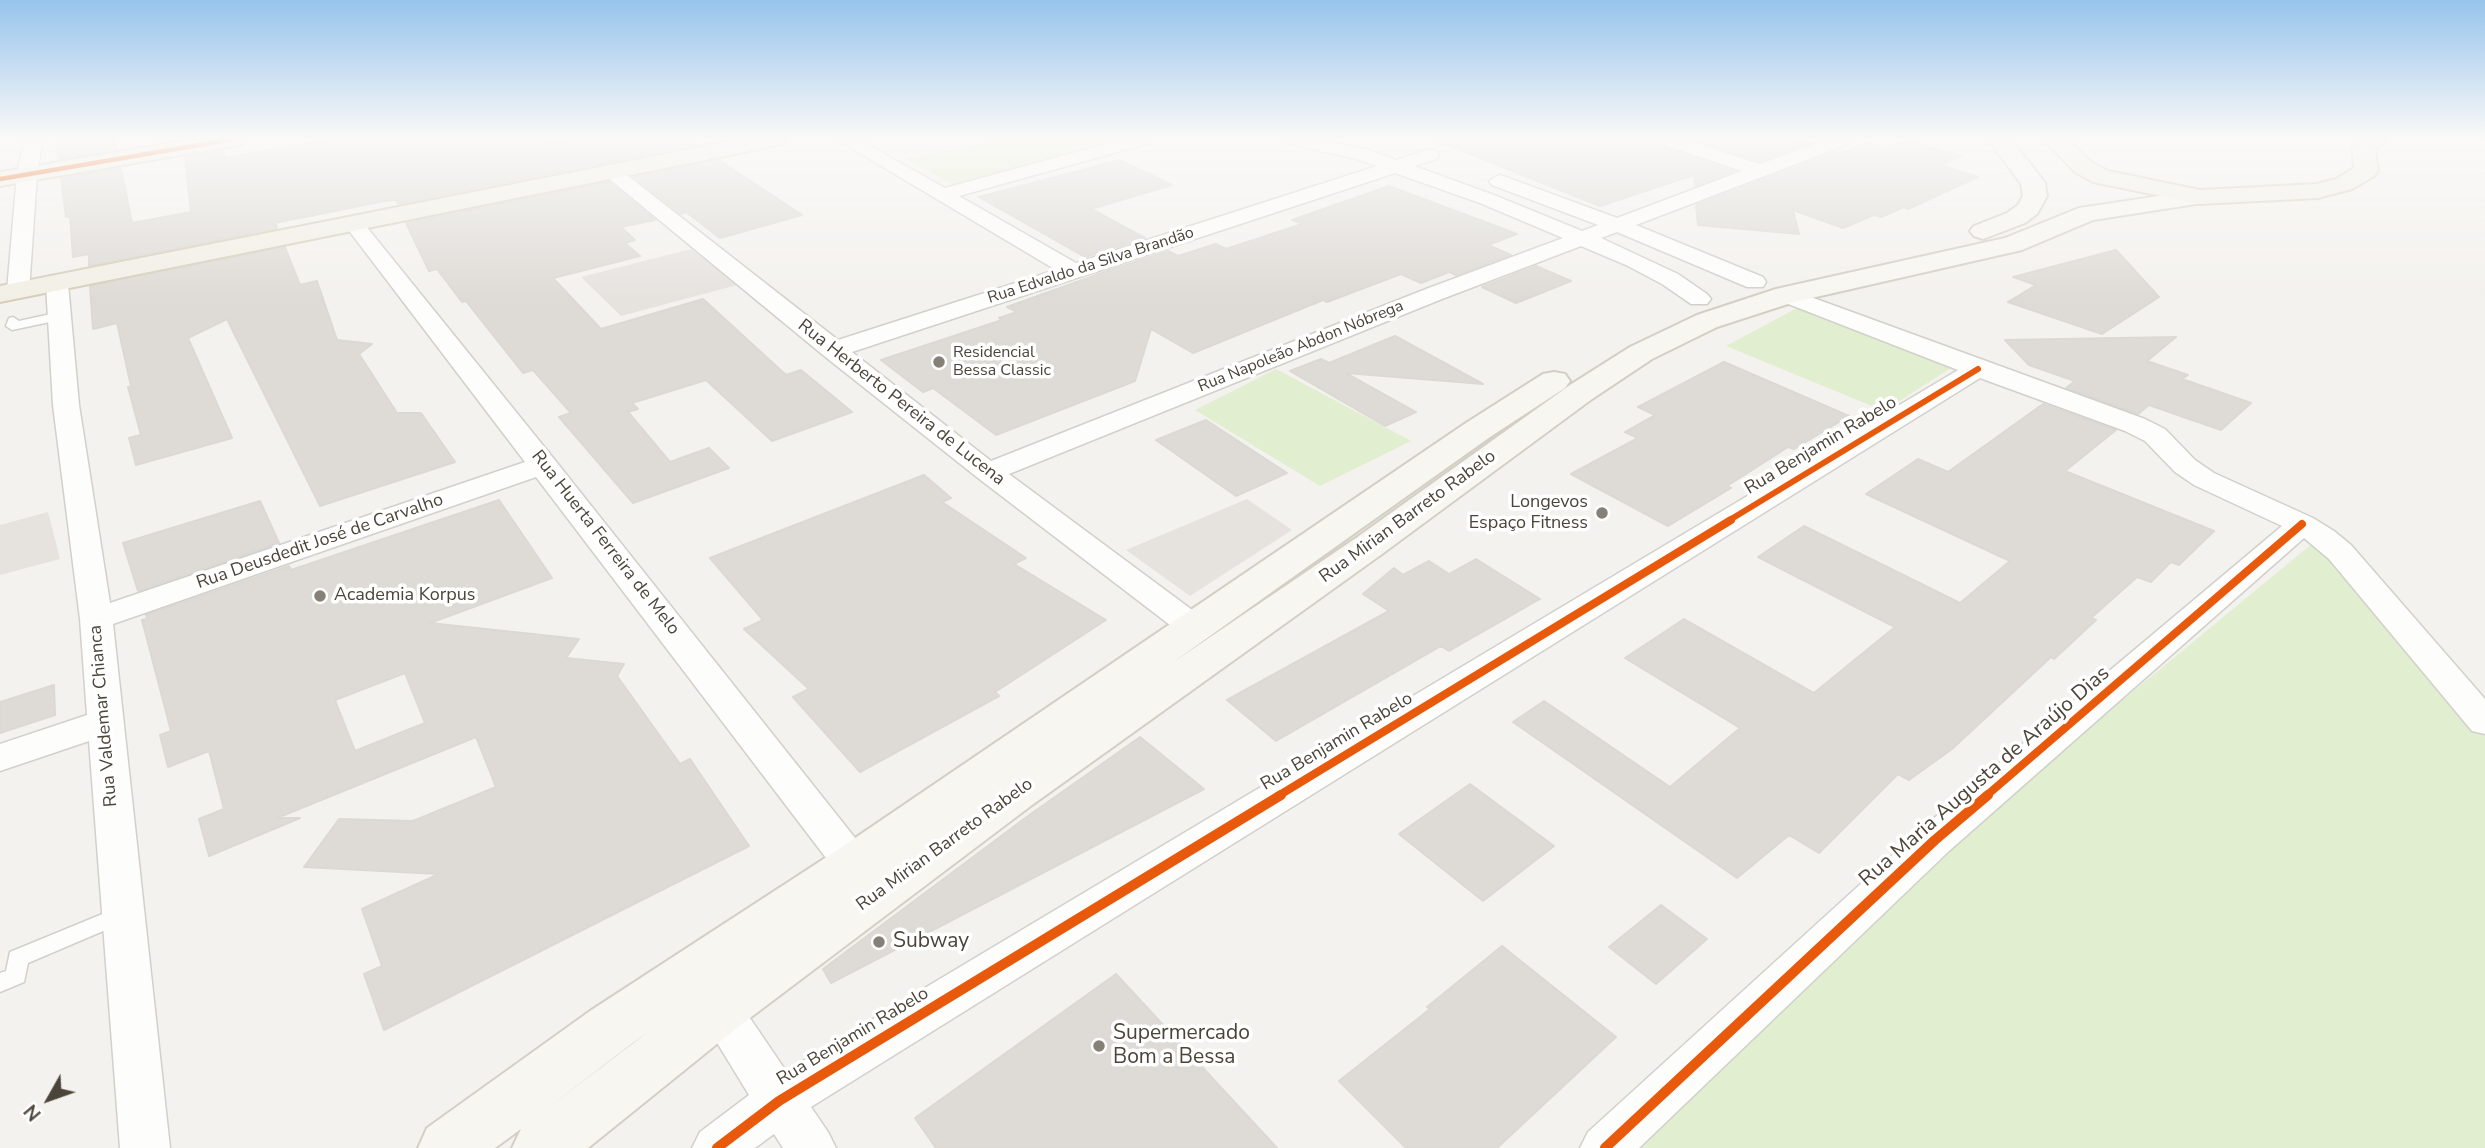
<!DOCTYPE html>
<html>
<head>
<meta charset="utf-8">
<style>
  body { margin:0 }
  #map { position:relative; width:2485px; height:1148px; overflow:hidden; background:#f4f2ee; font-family:"Nunito Sans",sans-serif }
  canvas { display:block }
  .north { position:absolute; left:14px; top:1064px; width:70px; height:70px; -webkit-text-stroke:5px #fff; paint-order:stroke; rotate:230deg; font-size:19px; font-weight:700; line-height:28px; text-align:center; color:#4b4439 }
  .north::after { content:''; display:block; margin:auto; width:24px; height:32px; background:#4b4439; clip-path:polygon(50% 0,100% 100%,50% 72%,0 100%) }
</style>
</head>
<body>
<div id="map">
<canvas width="2485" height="1148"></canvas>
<div class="north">N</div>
</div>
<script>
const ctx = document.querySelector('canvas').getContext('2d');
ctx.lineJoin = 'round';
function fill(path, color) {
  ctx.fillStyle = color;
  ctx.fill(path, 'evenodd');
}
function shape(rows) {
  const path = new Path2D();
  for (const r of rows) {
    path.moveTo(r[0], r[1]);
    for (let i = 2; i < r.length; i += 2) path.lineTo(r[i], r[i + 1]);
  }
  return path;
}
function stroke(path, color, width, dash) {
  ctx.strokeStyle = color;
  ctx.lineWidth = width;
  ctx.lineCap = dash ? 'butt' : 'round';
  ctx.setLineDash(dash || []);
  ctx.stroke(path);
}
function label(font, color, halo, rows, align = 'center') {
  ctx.font = font + ' "Nunito Sans",sans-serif';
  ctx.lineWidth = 7;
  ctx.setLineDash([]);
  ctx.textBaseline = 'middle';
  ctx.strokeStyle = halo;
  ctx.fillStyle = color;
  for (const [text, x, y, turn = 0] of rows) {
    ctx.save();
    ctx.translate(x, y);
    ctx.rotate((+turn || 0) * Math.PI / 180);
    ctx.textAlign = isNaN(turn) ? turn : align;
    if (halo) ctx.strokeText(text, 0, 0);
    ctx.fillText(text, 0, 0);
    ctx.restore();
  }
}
fill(shape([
  [998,139,1121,139,954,185,905,159],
  [1799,307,1954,366,1884,411,1726,346],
  [1276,369,1411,441,1320,486,1195,410],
  [2319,538,2485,735,2485,1148,1626,1148,1603,1129]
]), '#e1eecf');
fill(shape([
  [691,249,737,285,621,316,581,277],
  [1247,499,1292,530,1190,596,1126,550],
  [48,512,60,559,0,575,0,525]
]), '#e6e3df');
const building = shape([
  [56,139,115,139,117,150,58,159,56,139],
  [332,139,546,139,549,142,568,139,687,139,696,145,398,204,396,200,385,201,275,223,277,228,89,266,89,254,73,257,70,216,66,217,61,178,121,168,132,223,191,212,185,157,224,150,225,158,332,139],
  [1432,139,1653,139,1658,145,1734,171,1695,186,1694,175,1600,206,1432,139],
  [1691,139,1796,139,1809,143,1760,161,1691,139],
  [1908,140,1961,156,1940,165,1978,177,1908,209,1904,207,1881,217,1874,215,1843,228,1793,210,1799,234,1698,225,1696,205,1836,152,1840,153,1865,143,1886,149,1908,140],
  [719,160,802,215,720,238,686,212,681,214,634,177,719,160],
  [1120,160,1172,185,1091,209,1145,238,1085,257,979,197,1120,160],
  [609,182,655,220,621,227,635,240,625,243,640,256,553,278,601,329,703,299,786,375,801,370,852,412,772,441,706,380,632,403,638,409,628,412,670,462,709,448,729,468,633,503,559,417,571,413,533,370,523,373,466,301,462,302,437,269,429,271,406,223,609,182],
  [1389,186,1517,234,1488,245,1511,255,1456,275,1449,272,1421,283,1401,274,1327,302,1323,300,1193,353,1151,329,1135,381,996,435,933,388,923,392,881,360,1002,320,999,318,1017,312,1007,307,1107,271,1168,251,1178,256,1216,244,1226,249,1302,224,1292,220,1389,186],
  [285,247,300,285,317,281,337,340,372,344,359,354,397,413,421,413,455,462,320,506,227,319,188,338,232,438,136,465,129,438,141,435,128,387,131,386,117,323,93,329,90,286,285,247],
  [2116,250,2159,297,2102,334,2008,302,2036,285,2013,277,2116,250],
  [1536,266,1571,281,1516,303,1482,287,1536,266],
  [1395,336,1483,384,1346,373,1416,412,1385,426,1290,371,1321,359,1329,363,1395,336],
  [2176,337,2147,361,2188,375,2182,379,2251,403,2221,430,2149,405,2138,414,2066,388,2075,381,2029,365,2005,340,2176,337],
  [1724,362,1849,416,1794,449,1788,447,1727,486,1731,488,1668,526,1571,474,1638,438,1625,432,1655,415,1638,407,1724,362],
  [2043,404,2116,430,2065,471,2214,531,2179,565,2171,562,2151,582,2137,577,2091,618,2096,620,2054,659,2051,657,1952,749,1909,780,1898,774,1819,853,1789,835,1737,878,1513,722,1544,701,1670,787,1740,728,1625,658,1684,619,1814,693,1895,627,1758,557,1804,526,1960,603,2010,561,1866,494,1918,459,1948,472,2043,404],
  [1206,420,1287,473,1236,496,1156,440,1206,420],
  [924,475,951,498,942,502,1026,558,1014,564,1106,620,995,692,999,696,860,772,793,697,809,689,744,629,763,620,710,558,924,475],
  [499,500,552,578,430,623,579,639,566,658,624,664,617,676,680,764,690,759,749,846,384,1030,364,974,382,966,362,909,439,874,304,867,339,819,413,821,496,787,476,737,277,818,300,818,209,856,199,819,224,809,209,751,168,767,160,735,171,731,142,620,147,619,146,615,289,566,291,570,499,500],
  [405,673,425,723,355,751,335,700,405,673],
  [260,501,279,543,138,591,123,543,260,501],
  [1476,559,1540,599,1449,651,1441,646,1276,741,1227,700,1389,611,1363,594,1394,568,1403,575,1429,561,1449,574,1476,559],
  [54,685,55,715,0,733,0,702,54,685],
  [1140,737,1204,789,831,983,823,969,1028,816,1140,737],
  [1470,784,1554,846,1483,901,1399,834,1470,784],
  [1661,905,1707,939,1656,984,1609,947,1661,905],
  [1502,946,1616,1037,1497,1148,1406,1148,1339,1081,1430,1009,1427,1007,1502,946],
  [1116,974,1277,1148,936,1148,915,1118,1116,974]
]);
fill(building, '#dedbd6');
stroke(building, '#dcd9d4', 2);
const lane = shape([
  [60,312,64,313,64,319,12,330,6,326,9,318,13,317,19,321,60,312],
  [122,906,129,908,132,914,129,920,28,963,24,982,0,992,0,973,6,971,10,952,122,906]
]);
const street = shape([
  [25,139,43,139,37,174,29,291,26,296,18,298,10,296,7,291,17,174,25,139],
  [836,139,858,139,945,188,1124,139,1153,139,1150,143,959,196,1076,263,1377,166,1357,159,1285,143,1282,139,1317,139,1369,150,1396,160,1430,149,1437,151,1439,155,1437,159,1414,166,1494,195,1582,231,1598,225,1492,185,1489,181,1499,175,1506,177,1617,218,1742,171,1659,143,1656,139,1683,139,1760,164,1828,139,1854,139,1851,143,1636,225,1763,277,1766,282,1763,287,1747,287,1617,232,1601,238,1678,274,1707,294,1711,299,1707,304,1691,304,1662,284,1626,265,1581,246,1442,299,1009,474,1207,621,1212,628,1207,635,1195,639,1183,635,978,478,823,355,601,172,604,168,618,168,838,340,1056,270,836,139],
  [1395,173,1480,203,1563,238,1426,289,991,461,852,352,1395,173],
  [354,218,361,220,554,459,867,853,873,864,867,875,853,880,839,875,536,477,113,624,170,1148,120,1148,89,741,0,771,0,744,87,715,80,619,53,405,46,284,49,279,57,277,65,279,68,284,79,405,110,603,525,462,344,224,347,220,354,218],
  [1786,288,2145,419,2165,429,2195,460,2214,473,2313,518,2334,531,2351,545,2485,699,2485,734,2472,731,2329,559,2304,538,1949,851,1639,1148,1580,1148,1588,1132,1921,829,2282,526,2194,485,2175,472,2145,441,2125,431,1980,378,811,1107,828,1132,836,1148,783,1148,774,1134,755,1148,692,1148,700,1132,749,1095,697,1010,703,996,719,991,735,996,786,1071,1958,370,1778,300,1775,295,1778,290,1786,288]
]);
const secondary = shape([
  [1988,139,2011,139,2045,183,2047,196,2037,214,2025,223,1983,239,1974,236,1970,231,1974,226,2007,213,2018,205,2023,196,2021,184,1988,139],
  [2200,190,2209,192,2212,197,2209,202,2093,220,2022,250,1794,302,1717,327,1652,359,1592,399,1382,554,1032,805,738,1027,588,1148,512,1148,521,1129,495,1148,418,1148,427,1128,590,1011,836,851,1466,423,1543,374,1554,372,1565,374,1570,381,1565,388,1490,437,1172,663,1356,538,1570,385,1630,347,1697,315,1776,289,2005,238,2079,208,2200,190],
  [648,1032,545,1110,630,1045,648,1032]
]);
const primary = shape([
  [195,139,245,139,242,144,234,146,0,186,0,172,195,139],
  [741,139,785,139,782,144,774,146,0,302,0,286,741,139],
  [2043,139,2067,139,2091,162,2108,171,2200,190,2317,184,2336,179,2354,168,2352,146,2355,141,2388,139,2375,149,2378,171,2374,176,2352,189,2318,198,2200,204,2093,182,2075,172,2043,139]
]);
stroke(lane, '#d2d0cb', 3);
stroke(street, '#d2d0cb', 3);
stroke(secondary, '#d3cfc5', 4);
stroke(primary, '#d6cebb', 4);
fill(lane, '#fdfdfc');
fill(street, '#fdfdfc');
fill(secondary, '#f7f6f1');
fill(primary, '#f2efe6');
stroke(shape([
  [0,179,234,139]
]), '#e8590c', 4.5);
stroke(shape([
  [1728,521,1978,369]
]), '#e8590c', 6);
stroke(shape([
  [1278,796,1731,520],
  [1986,796,2302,524]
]), '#e8590c', 8);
stroke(shape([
  [717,1148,779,1101,1281,795],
  [1605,1148,1935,840,1988,795]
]), '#e8590c', 10);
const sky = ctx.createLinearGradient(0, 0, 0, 300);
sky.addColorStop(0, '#98c4ec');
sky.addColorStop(0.46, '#faf9f7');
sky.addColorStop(1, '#faf9f700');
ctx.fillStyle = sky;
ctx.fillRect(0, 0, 2485, 300);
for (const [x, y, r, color] of [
  [939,362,7,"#868178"],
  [1602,513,7,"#868178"],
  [320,596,7,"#868178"],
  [879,942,7,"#868178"],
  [1099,1046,7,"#868178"]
]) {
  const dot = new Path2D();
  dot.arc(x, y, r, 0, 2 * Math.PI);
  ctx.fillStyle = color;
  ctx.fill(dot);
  stroke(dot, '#fff', 2.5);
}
label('16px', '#4b4439', '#fff', [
  ["Rua Edvaldo da Silva Brandão",1091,266,-18],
  ["Rua Napoleão Abdon Nóbrega",1301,347,-22]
]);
label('16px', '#4b4439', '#fff', [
  ["Residencial",953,353],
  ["Bessa Classic",953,371]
], 'left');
label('18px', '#4b4439', '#fff', [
  ["Rua Herberto Pereira de Lucena",901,403,38],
  ["Rua Benjamin Rabelo",1821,446,-31],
  ["Rua Mirian Barreto Rabelo",1408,517,-36],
  ["Rua Deusdedit José de Carvalho",320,542,-19],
  ["Rua Huerta Ferreira de Melo",605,543,52],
  ["Rua Valdemar Chianca",104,716,-95],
  ["Rua Benjamin Rabelo",1337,742,-31],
  ["Rua Mirian Barreto Rabelo",945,845,-36],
  ["Rua Benjamin Rabelo",853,1037,-31]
]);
label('18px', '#4b4439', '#fff', [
  ["Longevos",1588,503],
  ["Espaço Fitness",1588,524],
  ["Academia Korpus",334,596,"left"]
], 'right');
label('21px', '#4b4439', '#fff', [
  ["Rua Maria Augusta de Araújo Dias",1985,777,-41]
]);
label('21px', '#4b4439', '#fff', [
  ["Subway",893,942],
  ["Supermercado",1113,1034],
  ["Bom a Bessa",1113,1058]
], 'left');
</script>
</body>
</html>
